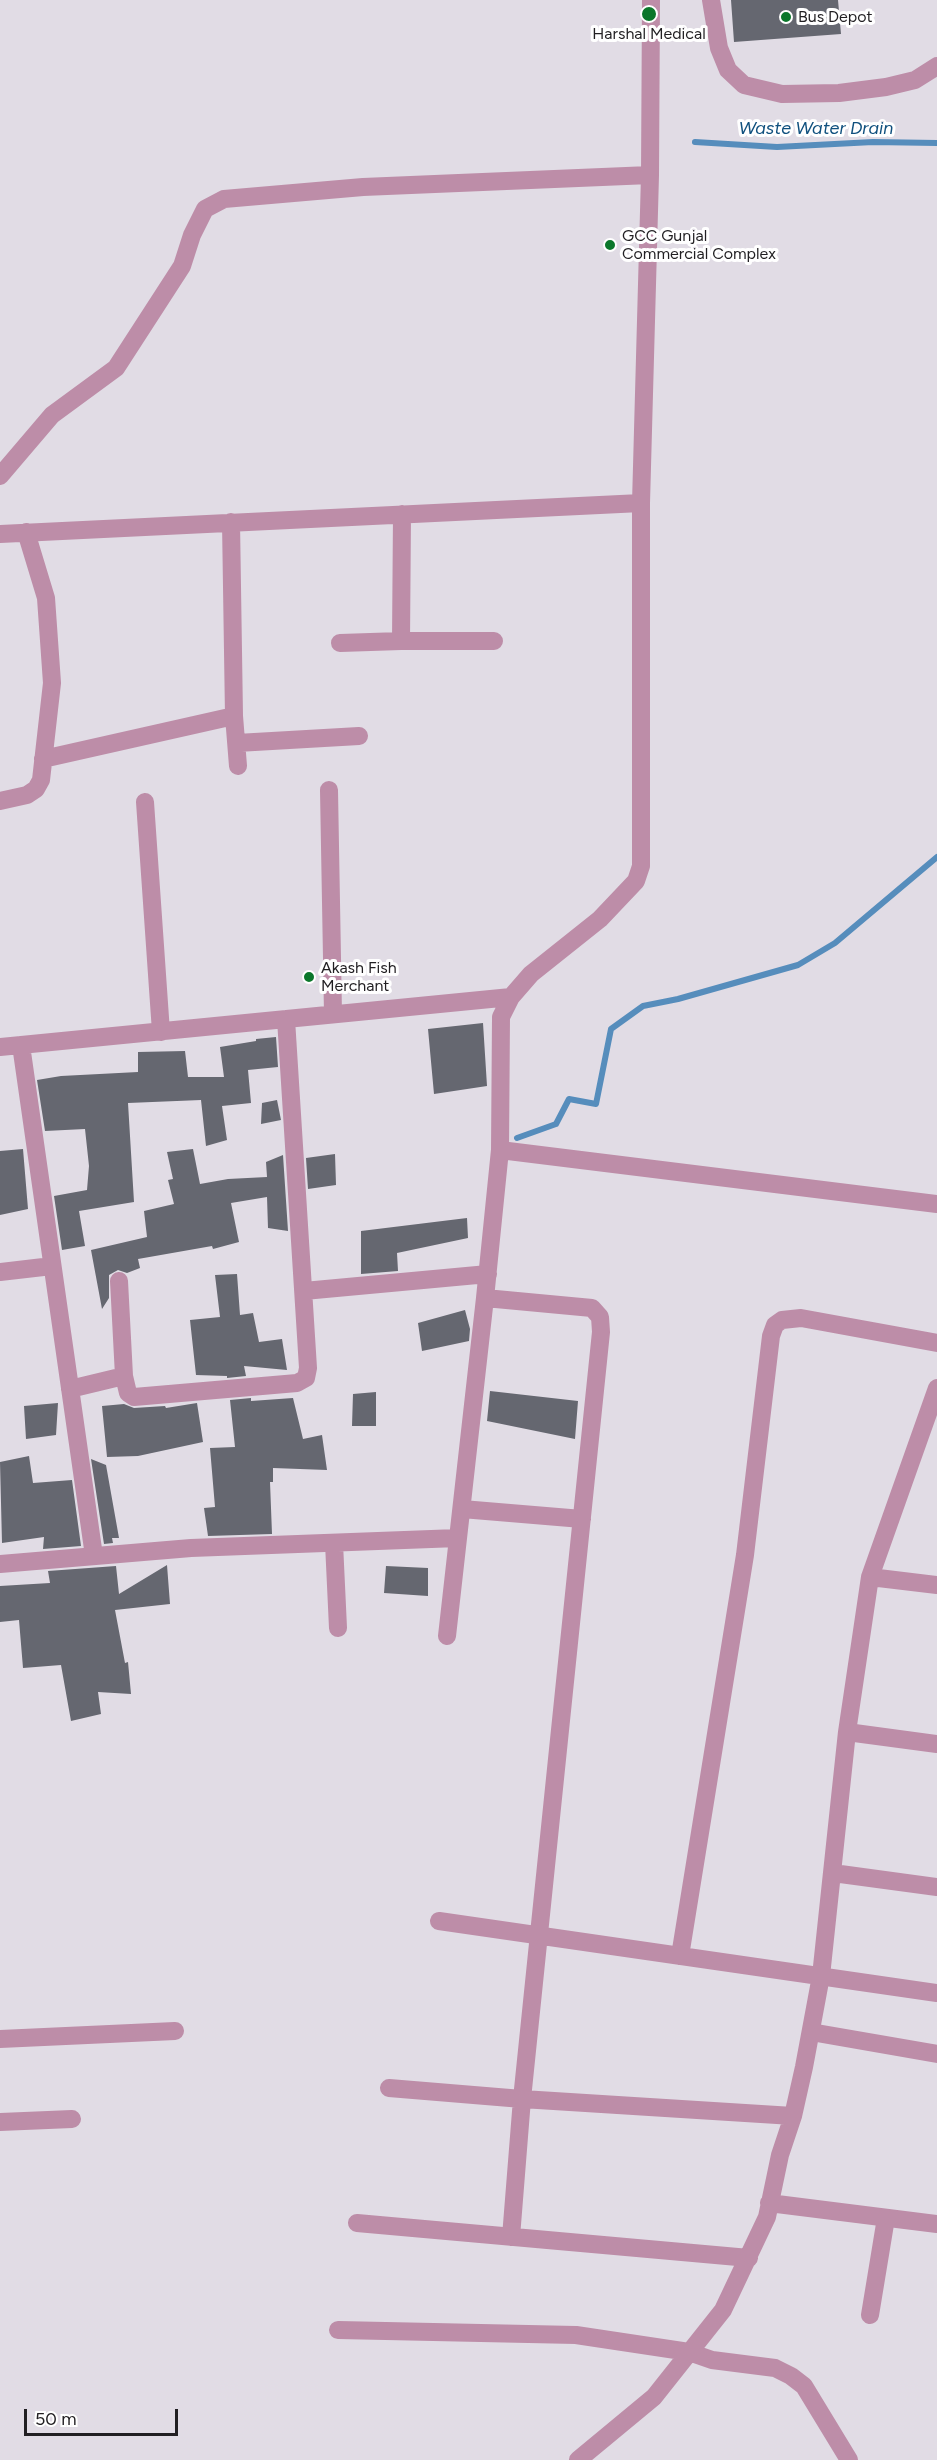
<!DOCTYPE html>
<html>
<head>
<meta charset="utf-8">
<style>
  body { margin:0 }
  #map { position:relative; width:937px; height:2460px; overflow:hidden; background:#e1dce5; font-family:Figtree,sans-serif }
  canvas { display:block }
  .scale { position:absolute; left:24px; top:2409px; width:154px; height:27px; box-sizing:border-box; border:3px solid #211f22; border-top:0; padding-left:8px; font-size:18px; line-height:21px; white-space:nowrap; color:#211f22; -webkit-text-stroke:4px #fff; paint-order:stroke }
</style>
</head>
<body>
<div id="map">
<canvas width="937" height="2460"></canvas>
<div class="scale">50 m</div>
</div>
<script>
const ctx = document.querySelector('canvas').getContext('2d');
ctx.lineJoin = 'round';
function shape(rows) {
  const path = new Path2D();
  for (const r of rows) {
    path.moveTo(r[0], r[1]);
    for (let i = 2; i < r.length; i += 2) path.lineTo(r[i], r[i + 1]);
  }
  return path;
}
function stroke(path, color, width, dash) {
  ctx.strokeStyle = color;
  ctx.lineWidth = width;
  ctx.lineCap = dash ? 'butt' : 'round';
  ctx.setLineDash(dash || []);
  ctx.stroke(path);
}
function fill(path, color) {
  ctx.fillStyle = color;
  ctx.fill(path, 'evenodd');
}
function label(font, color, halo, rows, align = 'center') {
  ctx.font = font + ' Figtree,sans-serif';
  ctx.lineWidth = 6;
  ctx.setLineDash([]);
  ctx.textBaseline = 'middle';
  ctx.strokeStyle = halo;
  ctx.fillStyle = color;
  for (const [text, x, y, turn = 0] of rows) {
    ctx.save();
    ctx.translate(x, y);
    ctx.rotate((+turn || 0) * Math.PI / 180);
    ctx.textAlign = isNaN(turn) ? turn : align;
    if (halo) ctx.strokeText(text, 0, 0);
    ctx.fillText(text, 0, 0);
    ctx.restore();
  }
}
stroke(shape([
  [695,142,777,147,873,142,937,143],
  [517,1138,556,1124,569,1099,596,1104,611,1029,643,1006,678,999,798,965,835,943,937,857]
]), '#568dbc', 6);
fill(shape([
  [731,0,838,0,841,34,734,42],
  [483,1023,487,1086,434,1094,428,1029],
  [276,1037,278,1067,248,1070,251,1103,222,1106,227,1140,206,1146,201,1100,128,1103,134,1202,79,1211,85,1246,62,1250,54,1196,87,1190,89,1166,85,1129,45,1131,37,1080,61,1076,138,1072,138,1052,185,1051,188,1077,224,1077,220,1047,256,1041,256,1039],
  [277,1100,281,1120,261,1124,262,1103],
  [23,1149,28,1209,0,1215,0,1151],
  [193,1149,200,1184,228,1179,267,1177,266,1162,283,1155,288,1231,268,1228,267,1197,231,1203,239,1242,213,1249,212,1246,138,1259,140,1268,127,1273,118,1270,109,1275,109,1298,102,1309,91,1250,147,1237,144,1211,174,1204,168,1180,173,1179,167,1152],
  [335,1154,336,1185,308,1189,306,1158],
  [467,1218,468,1238,397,1253,398,1271,361,1274,361,1231],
  [237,1274,240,1315,253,1313,259,1342,282,1339,287,1370,244,1366,246,1376,227,1378,227,1376,196,1375,190,1320,220,1317,215,1275],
  [465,1310,470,1329,469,1341,422,1351,418,1323],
  [490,1391,578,1401,575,1439,487,1421],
  [376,1392,376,1426,352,1426,353,1394],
  [251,1398,251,1401,293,1398,303,1439,322,1435,327,1470,273,1468,273,1482,270,1482,272,1534,208,1536,204,1508,215,1507,210,1448,235,1447,230,1400],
  [58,1403,56,1435,26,1439,24,1406],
  [197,1403,203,1442,138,1456,107,1457,102,1406,124,1404,134,1408,165,1406,166,1408],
  [29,1456,33,1483,72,1480,81,1546,43,1549,44,1537,2,1543,0,1462],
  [91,1459,106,1465,119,1538,112,1538,113,1543,104,1544],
  [167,1565,170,1604,115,1610,125,1663,128,1662,131,1694,98,1692,101,1714,71,1721,61,1665,23,1668,19,1620,0,1622,0,1586,50,1583,48,1571,116,1566,119,1594],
  [386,1566,428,1568,428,1596,384,1593]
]), '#656770');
stroke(shape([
  [711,0,719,48,728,70,744,85,782,94,839,93,886,87,915,80,937,66],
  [0,476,52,415,116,368,182,266,192,235,205,209,224,199,363,187,650,175],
  [231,522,234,716,238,766],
  [0,534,641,503],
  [401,641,494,641],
  [340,643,401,641,402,514],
  [237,743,359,736],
  [43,759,234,716],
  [329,790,333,1014],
  [0,801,27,795,36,789,41,780,52,683,46,598,26,532],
  [145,802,161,1032],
  [21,1045,94,1556],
  [0,1047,511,997],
  [500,1150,937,1204],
  [0,1272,52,1266],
  [119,1281,124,1376],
  [304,1291,488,1274],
  [70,1389,124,1376,128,1393,134,1397,297,1383,306,1378,308,1368,286,1019],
  [462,1509,582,1519],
  [334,1543,338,1628],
  [0,1564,191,1548,458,1538],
  [870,1577,937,1585],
  [447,1636,485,1298],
  [847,1732,937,1744],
  [833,1873,937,1887],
  [439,1921,937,1993],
  [680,1956,745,1555,771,1336,775,1325,782,1320,801,1318,937,1343],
  [811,2032,937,2054],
  [0,2039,175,2031],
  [389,2088,522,2099,793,2116],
  [0,2122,72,2119],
  [769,2203,937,2224],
  [357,2223,749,2258],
  [511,2237,522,2099,601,1332,600,1317,592,1308,485,1298,500,1150,501,1017,511,997,531,974,600,919,636,881,641,866,641,503,650,175,651,0],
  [870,2315,886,2218],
  [338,2330,576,2335,689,2352,712,2360,775,2368,791,2376,804,2386,849,2460],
  [578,2460,654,2397,723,2310,767,2217,780,2155,793,2116,804,2067,821,1976,847,1732,870,1577,937,1388]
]), '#bd8da8', 18);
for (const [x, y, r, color] of [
  [649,14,8,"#0b772b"],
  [786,17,6,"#0b772b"],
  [610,245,6,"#0b772b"],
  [309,977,6,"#0b772b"]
]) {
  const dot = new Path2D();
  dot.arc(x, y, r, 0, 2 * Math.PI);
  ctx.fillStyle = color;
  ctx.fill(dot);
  stroke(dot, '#fff', 2);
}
label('16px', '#211f22', '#fff', [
  ["Bus Depot",798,17],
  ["Harshal Medical",649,34,"center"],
  ["GCC Gunjal",622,236],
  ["Commercial Complex",622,254],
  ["Akash Fish",321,968],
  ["Merchant",321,986]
], 'left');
label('italic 18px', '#10507e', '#fff', [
  ["Waste Water Drain",816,129]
]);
</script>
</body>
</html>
